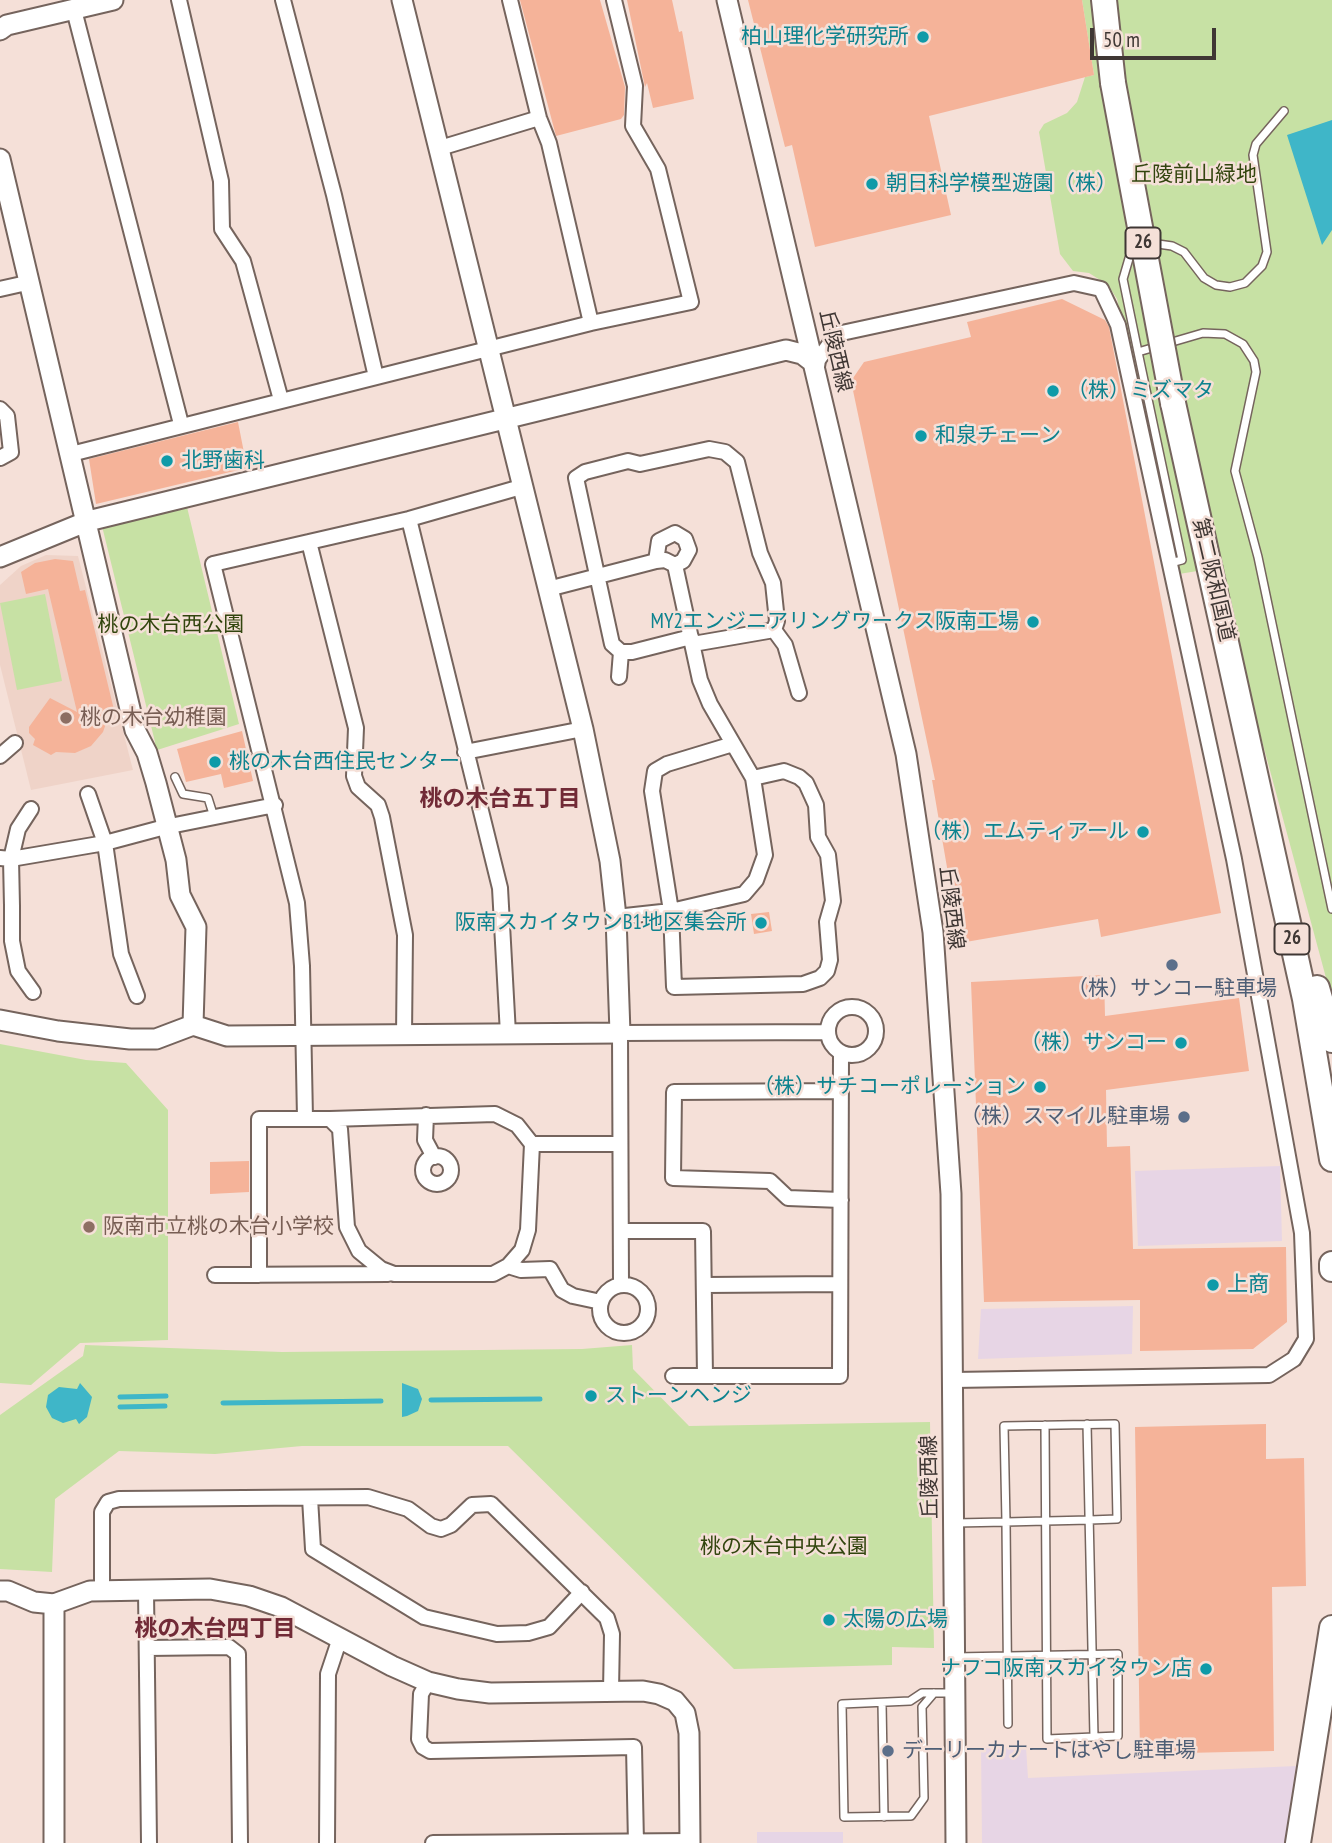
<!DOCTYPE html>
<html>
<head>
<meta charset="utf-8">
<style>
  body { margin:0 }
  #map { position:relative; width:1332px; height:1843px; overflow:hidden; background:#f5e0d8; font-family:"PT Sans Narrow",sans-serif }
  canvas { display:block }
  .scale { position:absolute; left:1090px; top:28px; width:126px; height:32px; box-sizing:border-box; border:4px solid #3f3734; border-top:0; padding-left:9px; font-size:21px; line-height:24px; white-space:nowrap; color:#3f3734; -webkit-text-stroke:5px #f5e0d8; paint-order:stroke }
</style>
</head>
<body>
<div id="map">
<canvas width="1332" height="1843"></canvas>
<div class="scale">50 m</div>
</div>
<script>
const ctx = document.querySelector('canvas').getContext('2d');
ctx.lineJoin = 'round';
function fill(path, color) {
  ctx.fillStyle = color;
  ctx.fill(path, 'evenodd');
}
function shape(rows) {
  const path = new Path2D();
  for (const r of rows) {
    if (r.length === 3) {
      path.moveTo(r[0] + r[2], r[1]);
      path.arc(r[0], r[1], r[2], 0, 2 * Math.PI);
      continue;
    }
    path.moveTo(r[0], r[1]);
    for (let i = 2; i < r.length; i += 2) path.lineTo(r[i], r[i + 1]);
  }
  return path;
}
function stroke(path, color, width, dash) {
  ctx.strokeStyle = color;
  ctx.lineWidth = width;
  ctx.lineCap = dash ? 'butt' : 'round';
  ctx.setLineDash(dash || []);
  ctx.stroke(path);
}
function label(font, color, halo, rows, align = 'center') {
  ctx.font = font + ' "PT Sans Narrow","Noto Sans JP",sans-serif';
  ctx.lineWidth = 5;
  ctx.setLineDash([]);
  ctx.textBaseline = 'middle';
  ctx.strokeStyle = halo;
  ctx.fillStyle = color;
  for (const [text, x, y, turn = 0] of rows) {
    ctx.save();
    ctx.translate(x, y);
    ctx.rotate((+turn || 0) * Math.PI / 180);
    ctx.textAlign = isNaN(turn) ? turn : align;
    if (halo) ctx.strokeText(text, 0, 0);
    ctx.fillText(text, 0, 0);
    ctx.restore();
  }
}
fill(shape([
  [757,1832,843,1832,843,1843,757,1843]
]), '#e6d5e6');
fill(shape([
  [1280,1166,1282,1241,1138,1246,1135,1171],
  [1133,1306,1132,1354,978,1359,981,1309],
  [981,1746,1026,1747,1028,1778,1296,1766,1285,1843,982,1843]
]), '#e7d5e5');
fill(shape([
  [46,555,78,556,133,770,31,790,0,665,0,585,21,566]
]), '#efd3c8');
fill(shape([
  [1082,0,1332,0,1332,1000,1255,715,1222,567,1179,574,1117,299,1108,285,1089,273,1073,271,1060,254,1039,132,1044,124,1067,113,1077,102,1085,77,1094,75],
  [187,507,239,724,154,751,155,742,102,526],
  [45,594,62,681,17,690,0,603],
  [0,1044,86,1060,126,1063,168,1110,168,1340,80,1343,31,1385,0,1383],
  [85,1345,282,1352,582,1349,632,1345,633,1369,689,1426,930,1422,934,1648,892,1647,892,1665,734,1669,508,1446,302,1446,215,1454,119,1451,55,1499,52,1572,0,1569,0,1415,83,1356]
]), '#c7e1a4');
fill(shape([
  [1332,120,1332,230,1322,245,1287,135],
  [80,1383,92,1397,87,1417,79,1424,76,1419,63,1423,52,1418,46,1407,48,1395,59,1387,77,1389],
  [402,1383,418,1389,422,1399,418,1411,407,1416,402,1417]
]), '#3fb6c8');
stroke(shape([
  [120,1397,166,1396],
  [431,1400,540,1399],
  [223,1403,381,1401],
  [120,1407,165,1406]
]), '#3fb6c8', 5);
fill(shape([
  [520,0,600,0,625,87,624,115,621,119,556,136],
  [627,0,672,0,679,32,682,31,694,99,653,108,647,83,645,87],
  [748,0,1082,0,1094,75,929,116,951,215,815,247,792,145,785,147],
  [1062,299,1105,320,1109,327,1221,913,1101,937,1098,919,960,943,932,780,935,780,851,381,864,362,971,337,967,322],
  [238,422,247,468,96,504,89,459],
  [55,559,73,561,80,591,85,590,115,714,109,715,103,732,91,746,75,753,56,752,51,755,33,745,35,739,29,733,29,727,50,698,77,712,48,589,26,594,21,572,35,563],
  [242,731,253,781,224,788,221,774,186,782,177,749],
  [769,912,772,931,754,934,751,914],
  [1104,975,1105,1016,1239,998,1249,1071,1106,1090,1107,1147,1130,1146,1133,1249,1286,1247,1287,1322,1253,1349,1140,1351,1140,1300,984,1302,971,982],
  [249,1161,249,1192,210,1194,210,1162],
  [1266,1424,1266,1459,1304,1458,1306,1586,1272,1587,1274,1751,1140,1754,1135,1427]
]), '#f5b399');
const lane = shape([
  [1138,352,1123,279,1130,255,1158,244,1172,246,1184,252,1204,278,1216,285,1230,287,1245,283,1262,266,1267,252,1253,155,1256,144,1284,111],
  [1170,563,1182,560,1138,352,1203,333,1225,334,1243,344,1254,361,1256,372,1235,471,1258,557,1332,909],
  [175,777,183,794,208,798,214,817],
  [1045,1425,1047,1739,1094,1737,1087,1424],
  [955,1523,1006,1522,1046,1521,1090,1520,1117,1519,1115,1424,1004,1426,1006,1522,1008,1724],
  [955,1657,1118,1654,1118,1736,1094,1737],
  [934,1693,922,1707,924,1798,911,1816,844,1817,842,1704,910,1701,922,1693,954,1693],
  [882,1703,884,1817]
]);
const street = shape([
  [179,0,221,181,222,229,243,261,281,400],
  [283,0,334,195,376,377],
  [510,0,539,118,549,143,591,323],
  [74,10,181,424],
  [440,148,539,118],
  [0,289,31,282],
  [815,364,837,334,1074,283,1101,289,1118,325,1234,859,1302,1233,1306,1339,1294,1359,1269,1375,953,1380],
  [0,409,7,416,11,452,0,458],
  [71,454,591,323,691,302,658,169,633,126,635,86,614,0],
  [409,519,500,888,508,1034],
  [309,542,356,728,354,776,358,787,378,805,382,817,405,935,404,1036],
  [656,561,659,541,675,533,685,539,689,550,683,561,675,565],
  [548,589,656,561,665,560,675,565,700,680,710,704,753,778,765,855,756,880,744,894,671,911,616,917],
  [774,630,785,645,799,693],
  [691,637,632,652,621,652,612,644,576,478,585,472,628,461,640,464,709,449,725,452,737,462,760,553,773,583,777,621,774,630,693,644],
  [619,677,621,652],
  [733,744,667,764,655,771,652,791,671,911,674,987,803,984,820,978,827,971,830,960,827,922,833,901,828,855,818,837,816,805,806,783,799,777,784,771,753,778],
  [465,752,583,729],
  [0,756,15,743],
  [88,794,105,843,121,954,137,996],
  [31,809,18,829,11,859,12,906,12,941,18,971,33,992],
  [0,858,11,859,105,843,165,827,275,805],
  [852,1031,24],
  [426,1115,425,1140,434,1157],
  [305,1118,302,966,297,903,213,564,409,519,521,487],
  [330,1119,495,1114,517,1125,532,1144,620,1144],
  [437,1170,14],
  [841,1200,788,1198,770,1181,673,1178,674,1092,841,1091],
  [621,1231,703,1231,705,1376],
  [508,1266,521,1270,550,1269,562,1290,573,1296,601,1302],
  [215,1275,388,1274],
  [259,1275,259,1119,330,1119,340,1129,347,1227,359,1251,381,1269,394,1274,493,1274,508,1266,522,1250,528,1230,532,1144],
  [621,1285,620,1033,828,1032],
  [705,1285,840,1284],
  [624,1309,24],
  [673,1376,840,1376,841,1053],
  [310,1498,313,1549,424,1617,497,1634,528,1633,549,1627,582,1592],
  [102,1590,102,1512,108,1502,119,1499,368,1497,408,1509,431,1526,441,1529,451,1525,472,1505,491,1504,607,1618,612,1634,611,1691],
  [146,1590,149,1843],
  [147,1648,229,1647,238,1654,240,1843],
  [428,1682,421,1694,419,1739,423,1747,430,1751,634,1747,636,1843],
  [327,1843,328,1674,340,1638],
  [433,1843,690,1841]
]);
const secondary = shape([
  [727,0,906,754,933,932,951,1194,956,1843],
  [0,30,7,25,113,0],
  [0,159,135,730,147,753,156,783,176,860,180,895,196,927,193,1025],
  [0,557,88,521,786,350,802,354,815,364],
  [0,1020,58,1031,130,1039,156,1039,193,1025,227,1036,620,1033,616,917,610,861,583,729,402,0],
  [0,1591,8,1591,34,1602,54,1604,90,1591,210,1589,249,1596,281,1607,392,1666,428,1682,458,1689,490,1693,643,1691,659,1694,675,1701,685,1713,689,1733,690,1843],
  [54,1604,54,1843]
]);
const highway = shape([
  [1104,0,1113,83],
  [1173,403,1305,999,1332,1159],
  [1317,988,1332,1040],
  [1332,1264,1332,1269],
  [1298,1843,1332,1628]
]);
stroke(lane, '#75645d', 10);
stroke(street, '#75645d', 18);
stroke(secondary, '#75645d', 23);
stroke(highway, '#75645d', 28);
stroke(lane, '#fff', 7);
stroke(street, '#fff', 14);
stroke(secondary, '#fff', 19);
stroke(highway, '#fff', 24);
const highwayBridge = shape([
  [1113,83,1173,403]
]);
stroke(highwayBridge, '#75645d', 28, []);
stroke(highwayBridge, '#fff', 24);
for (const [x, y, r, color] of [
  [923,37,7,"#0f9aa8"],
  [872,184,7,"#0f9aa8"],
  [1053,391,7,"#0f9aa8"],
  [921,436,7,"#0f9aa8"],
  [167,461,7,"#0f9aa8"],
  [1033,622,7,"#0f9aa8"],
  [66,718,7,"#8d6e63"],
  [215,762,7,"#0f9aa8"],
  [1143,832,7,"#0f9aa8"],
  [761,923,7,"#0f9aa8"],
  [1172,965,7,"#5c6f8a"],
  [1181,1043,7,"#0f9aa8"],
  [1040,1087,7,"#0f9aa8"],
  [1184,1117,7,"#5c6f8a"],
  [89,1227,7,"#8d6e63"],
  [1213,1285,7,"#0f9aa8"],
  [591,1396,7,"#0f9aa8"],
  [829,1620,7,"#0f9aa8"],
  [1206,1669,7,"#0f9aa8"],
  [888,1751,7,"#5c6f8a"]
]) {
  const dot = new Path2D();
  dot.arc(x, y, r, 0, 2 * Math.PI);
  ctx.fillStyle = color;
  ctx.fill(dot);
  stroke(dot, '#f5e0d8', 2.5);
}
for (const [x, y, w] of [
  [1143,243,35],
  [1292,939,35]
]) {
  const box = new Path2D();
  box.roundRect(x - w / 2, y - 15.5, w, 31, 5);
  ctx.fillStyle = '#f5e0d8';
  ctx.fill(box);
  stroke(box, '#3f3734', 2);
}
label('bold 19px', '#3f3734', null, [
  ["26",1143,243],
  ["26",1292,939]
]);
label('21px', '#0d838f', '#f5e0d8', [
  ["柏山理化学研究所",909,37,"right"],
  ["朝日科学模型遊園（株）",886,184],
  ["（株）ミズマタ",1067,391],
  ["和泉チェーン",935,436],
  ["北野歯科",181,461],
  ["MY2エンジニアリングワークス阪南工場",1019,622,"right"],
  ["桃の木台西住民センター",229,762],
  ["（株）エムティアール",1129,832,"right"],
  ["阪南スカイタウンB1地区集会所",747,923,"right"],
  ["（株）サンコー",1167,1043,"right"],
  ["（株）サチコーポレーション",1026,1087,"right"],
  ["上商",1227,1285],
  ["ストーンヘンジ",605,1396],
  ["太陽の広場",843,1620],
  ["ナフコ阪南スカイタウン店",1192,1669,"right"]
], 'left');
label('21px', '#32450e', '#f5e0d8', [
  ["丘陵前山緑地",1194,175],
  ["桃の木台西公園",171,625],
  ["桃の木台中央公園",784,1547]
]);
label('21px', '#3f3734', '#f5e0d8', [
  ["丘陵西線",835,351,77],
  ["第二阪和国道",1213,580,77],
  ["丘陵西線",951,908,83],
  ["丘陵西線",930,1477,-91]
]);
label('21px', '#785e54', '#f5e0d8', [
  ["桃の木台幼稚園",80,718],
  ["阪南市立桃の木台小学校",103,1227]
], 'left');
label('21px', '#4e5e75', '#f5e0d8', [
  ["（株）サンコー駐車場",1172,989],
  ["（株）スマイル駐車場",1170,1117,"right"],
  ["デーリーカナートはやし駐車場",902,1751,"left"]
]);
label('bold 23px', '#712a36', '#f5e0d8', [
  ["桃の木台五丁目",500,799],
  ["桃の木台四丁目",215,1629]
]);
</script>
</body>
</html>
